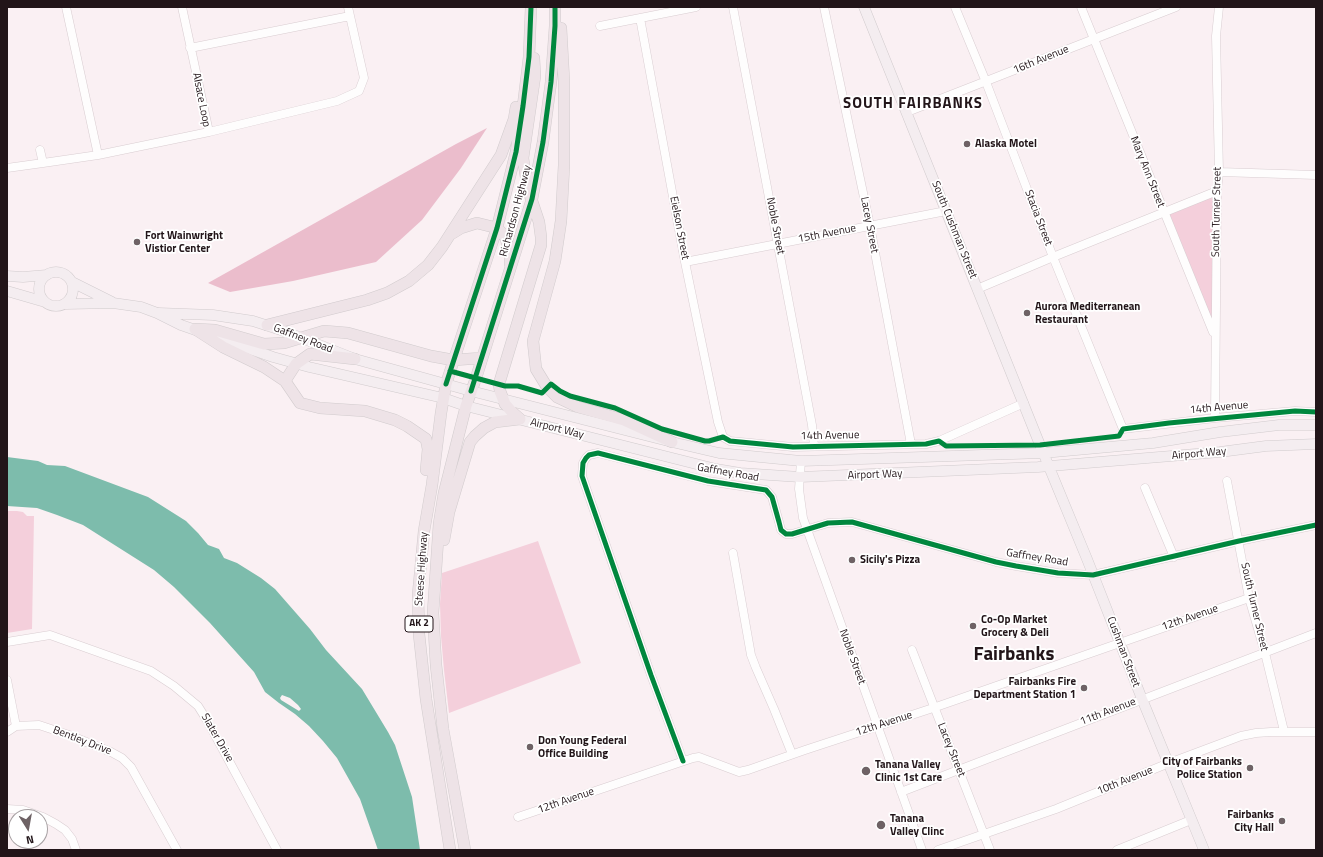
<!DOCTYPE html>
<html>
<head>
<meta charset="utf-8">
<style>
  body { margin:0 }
  #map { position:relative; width:1323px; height:857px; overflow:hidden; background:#faf0f3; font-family:"Titillium Web",sans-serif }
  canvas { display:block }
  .frame { position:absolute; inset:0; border:8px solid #221519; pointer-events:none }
  .north { position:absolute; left:8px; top:809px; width:40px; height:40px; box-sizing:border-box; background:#fff; border:1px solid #a7a1a3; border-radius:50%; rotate:169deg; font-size:11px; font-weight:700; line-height:16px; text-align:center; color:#221519 }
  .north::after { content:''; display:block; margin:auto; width:14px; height:18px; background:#6e6265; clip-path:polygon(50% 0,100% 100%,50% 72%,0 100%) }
</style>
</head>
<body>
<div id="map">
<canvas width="1323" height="857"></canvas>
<div class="frame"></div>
<div class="north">N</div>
</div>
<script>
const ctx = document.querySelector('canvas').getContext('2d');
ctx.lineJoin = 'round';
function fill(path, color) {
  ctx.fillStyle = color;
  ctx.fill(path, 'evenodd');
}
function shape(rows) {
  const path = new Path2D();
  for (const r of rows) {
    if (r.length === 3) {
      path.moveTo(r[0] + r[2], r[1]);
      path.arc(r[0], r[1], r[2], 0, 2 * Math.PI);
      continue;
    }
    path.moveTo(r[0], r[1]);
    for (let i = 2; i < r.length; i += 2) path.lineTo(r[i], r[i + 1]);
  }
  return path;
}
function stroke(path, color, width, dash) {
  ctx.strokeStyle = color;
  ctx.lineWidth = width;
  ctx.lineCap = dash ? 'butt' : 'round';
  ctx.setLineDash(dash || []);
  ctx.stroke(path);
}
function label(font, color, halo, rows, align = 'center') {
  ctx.font = font + ' "Titillium Web",sans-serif';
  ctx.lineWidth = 3.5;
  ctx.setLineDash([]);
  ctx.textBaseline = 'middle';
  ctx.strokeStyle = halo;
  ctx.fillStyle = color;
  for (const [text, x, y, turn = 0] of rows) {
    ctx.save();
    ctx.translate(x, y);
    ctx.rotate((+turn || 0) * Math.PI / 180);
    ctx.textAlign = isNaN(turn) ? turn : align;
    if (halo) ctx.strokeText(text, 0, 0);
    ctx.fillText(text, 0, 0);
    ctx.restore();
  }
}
fill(shape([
  [1217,191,1215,336,1164,213],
  [7,511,17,511,23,512,27,516,34,516,32,629,7,633],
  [538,541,581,663,449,713,444,670,441,636,440,604,442,573]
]), '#f4cfdb');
fill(shape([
  [487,128,461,168,422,220,376,262,293,281,230,292,208,283,456,144]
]), '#ebbdcc');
fill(shape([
  [7,457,38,461,47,465,65,466,148,497,186,521,198,533,208,545,219,549,224,558,237,563,261,578,275,589,310,629,326,650,362,689,388,732,395,745,412,797,420,850,378,850,360,799,337,758,323,741,309,726,295,714,279,703,265,692,254,672,210,623,174,587,154,570,83,525,57,515,37,508,7,506],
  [282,695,290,698,298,705,301,709,299,711,281,700,280,698]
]), '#7dbcac');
const minor = shape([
  [66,7,98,155],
  [182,7,209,132],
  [733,7,812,425,814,446],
  [824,7,870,226,911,444],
  [955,7,986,82,1053,257,1123,429,1215,418,1295,411,1316,412],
  [1081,7,1213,332],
  [640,18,685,262,718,422,723,437,730,441,793,447,926,444,939,441,1024,403],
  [600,26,696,7],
  [190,48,350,16],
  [907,112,1176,7],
  [40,150,43,163],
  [7,168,43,163,98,155,209,132,337,101,359,91,364,78,348,7],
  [1219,172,1316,175],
  [685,262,946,211],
  [977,289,1053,257,1217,191],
  [1215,418,1217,191,1219,172,1216,36,1219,7],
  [801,461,799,489,803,518,922,850],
  [1227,481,1249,598,1265,653,1284,731],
  [1145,488,1174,557],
  [733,553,751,655,756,668,774,709,792,754],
  [7,642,50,635,151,671,174,686,198,706,208,722,277,850],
  [912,650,990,850],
  [7,680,16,726],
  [7,732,16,726,39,725,69,735,111,752,122,758,131,767,177,850],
  [683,761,651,675,582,476,583,463,586,458,589,455,598,453,708,481,766,490,772,497,779,522,781,530,786,534,792,534,828,523,852,522,996,562,1016,566,1058,573,1093,575,1239,541,1316,525],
  [901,792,1316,633],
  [7,809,23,810,43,817,56,824,65,830,72,839,76,850],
  [518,817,693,758,699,757,739,772,748,770,805,750,933,708,1249,598],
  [938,850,1056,809,1169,763,1241,736,1256,733,1271,732,1316,732],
  [1117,850,1191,820]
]);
const major = shape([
  [864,7,1040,445,1087,559,1142,699,1204,850],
  [56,289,17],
  [7,276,23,277,47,275],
  [72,282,112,302],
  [7,291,45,302],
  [66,304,113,303,141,307,157,313,181,325,273,357,309,367,443,398,466,406,716,469,740,473,800,477,1038,467,1220,452,1266,446,1316,444],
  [159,313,213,315,253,321,284,331,355,359,471,391,672,442,719,453,801,461,1043,453,1153,443,1220,432,1279,425,1316,425]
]);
const highway = shape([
  [561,28,564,82,564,165,561,221,555,261,533,341,536,369,547,387,557,397,578,407,624,420,672,442],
  [453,233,461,228,477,223,497,228,503,234,506,239,510,257,510,264],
  [267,325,367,300,387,293,409,281,428,265,442,247,501,155,514,119,516,107],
  [195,329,223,347,264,367,285,381,300,403,320,408,365,411,395,420,407,426,426,439,428,449,426,470],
  [195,329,215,330,264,344,284,343,324,331,348,333,431,356,453,360,482,358],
  [285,381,296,364,310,354,355,359],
  [520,419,512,412,505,404,500,391,499,384,541,245,541,237,539,222,528,189,524,165,523,158,535,76,534,58],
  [444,540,449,512,470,442,475,436,484,428,495,422,520,419],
  [450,850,426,699,419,634,418,595,424,531,432,485,441,413,446,384,497,228,516,152,523,106,529,57,531,7],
  [465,850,443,729,436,665,433,613,439,524,444,493,466,406,476,378,532,199,543,142,551,82,555,26,555,7]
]);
stroke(minor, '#d9cdd1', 9);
stroke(major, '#d1cbcd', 11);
stroke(highway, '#d1cbcd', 12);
stroke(minor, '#fefdfd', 8);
stroke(major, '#f4edf0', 10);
stroke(highway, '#eee3e7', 11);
stroke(shape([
  [450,371,505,386,518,386,542,393,551,384,560,391,570,396,615,408,662,429,705,441,709,441,723,437,730,441,793,447,926,444,939,441,946,446,1040,445,1119,436,1123,429,1169,423,1295,411,1316,412],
  [446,384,497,228,516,152,523,106,529,57,531,7],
  [471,391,532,199,543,142,551,82,555,26,555,7],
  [683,761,651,675,582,476,583,463,586,458,589,455,598,453,708,481,766,490,772,497,779,522,781,530,786,534,792,534,828,523,852,522,996,562,1016,566,1058,573,1093,575,1239,541,1316,525]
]), '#00873e', 5);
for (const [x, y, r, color] of [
  [967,144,4,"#6e6265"],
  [137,242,4,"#6e6265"],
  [1027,313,4,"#6e6265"],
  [852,560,4,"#6e6265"],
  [973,626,4,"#6e6265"],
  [1084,688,4,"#6e6265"],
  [530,747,4,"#6e6265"],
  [1250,768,4,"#6e6265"],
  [866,771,5,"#6e6265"],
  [1282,821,4,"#6e6265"],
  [881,825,5,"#6e6265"]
]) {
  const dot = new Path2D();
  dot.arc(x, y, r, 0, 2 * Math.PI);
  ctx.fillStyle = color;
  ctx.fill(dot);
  stroke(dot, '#fff', 1.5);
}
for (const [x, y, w] of [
  [419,624,28]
]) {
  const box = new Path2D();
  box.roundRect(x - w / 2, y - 8, w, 16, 3);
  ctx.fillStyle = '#fff';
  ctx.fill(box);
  stroke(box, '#221519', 1);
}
label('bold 10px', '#221519', null, [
  ["AK 2",419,624]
]);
label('11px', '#221519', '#fff', [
  ["16th Avenue",1041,60,-22],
  ["Alsace Loop",201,100,79],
  ["Mary Ann Street",1147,172,68],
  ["Richardson Highway",516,211,-75],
  ["South Turner Street",1217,212,-89],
  ["Stacia Street",1038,218,69],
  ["Lacey Street",869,225,79],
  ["Noble Street",775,226,79],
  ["Eielson Street",679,228,79],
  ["South Cushman Street",954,230,68],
  ["15th Avenue",827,234,-11],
  ["Gaffney Road",303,339,21],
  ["14th Avenue",1219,408,-5],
  ["Airport Way",557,429,14],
  ["14th Avenue",830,436,-1],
  ["Airport Way",1199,454,-5],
  ["Gaffney Road",728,473,10],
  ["Airport Way",875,475,-2],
  ["Gaffney Road",1037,558,9],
  ["Steese Highway",422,569,-86],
  ["South Turner Street",1254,607,77],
  ["12th Avenue",1190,618,-19],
  ["Cushman Street",1123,652,69],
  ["Noble Street",852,657,70],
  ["11th Avenue",1108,712,-21],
  ["12th Avenue",884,724,-18],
  ["Slater Drive",217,738,60],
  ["Bentley Drive",82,741,21],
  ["Lacey Street",951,750,68],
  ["10th Avenue",1125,781,-22],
  ["12th Avenue",566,801,-19]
]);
label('bold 11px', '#221519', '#fff', [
  ["Alaska Motel",975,144],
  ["Fort Wainwright",145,236],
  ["Vistior Center",145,249],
  ["Aurora Mediterranean",1035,307],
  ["Restaurant",1035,320],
  ["Sicily's Pizza",860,560],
  ["Co-Op Market",981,620],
  ["Grocery & Deli",981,633],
  ["Fairbanks Fire",1076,682,"right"],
  ["Department Station 1",1076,695,"right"],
  ["Don Young Federal",538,741],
  ["Office Building",538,754],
  ["City of Fairbanks",1242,762,"right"],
  ["Police Station",1242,775,"right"],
  ["Tanana Valley",875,765],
  ["Clinic 1st Care",875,778],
  ["Fairbanks",1274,815,"right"],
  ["City Hall",1274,828,"right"],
  ["Tanana",890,819],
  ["Valley Clinc",890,832]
], 'left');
ctx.letterSpacing = '1px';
label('bold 15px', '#221519', '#fff', [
  ["SOUTH FAIRBANKS",913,104]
]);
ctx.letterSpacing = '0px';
label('bold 19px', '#221519', '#fff', [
  ["Fairbanks",1014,655]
]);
</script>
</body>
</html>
